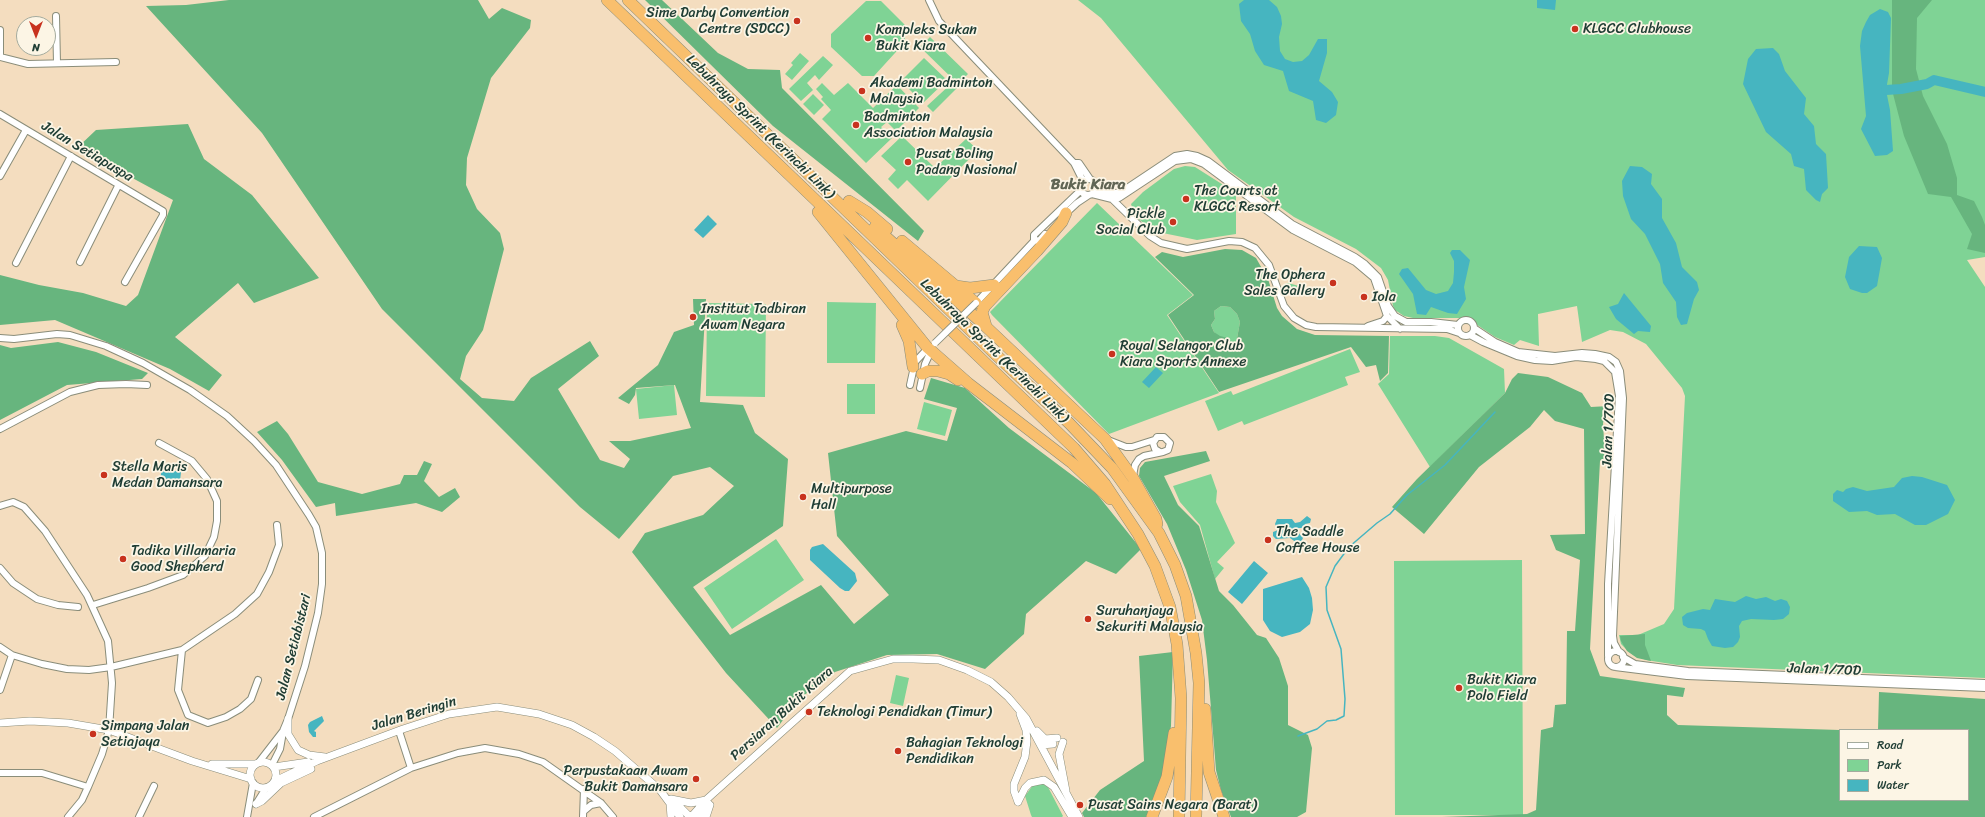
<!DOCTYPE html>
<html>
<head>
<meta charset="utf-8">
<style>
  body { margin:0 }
  #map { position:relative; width:1985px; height:817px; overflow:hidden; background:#f4ddbf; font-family:Sriracha,sans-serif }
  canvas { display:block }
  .legend { position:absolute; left:1839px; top:729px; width:130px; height:72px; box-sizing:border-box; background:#fcf5e5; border:1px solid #a4ab9e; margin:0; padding:5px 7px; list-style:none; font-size:12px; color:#1f3d34 }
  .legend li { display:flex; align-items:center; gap:8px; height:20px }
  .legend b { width:20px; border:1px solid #a4ab9e }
  .north { position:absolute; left:16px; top:16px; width:40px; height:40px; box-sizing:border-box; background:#fcf5e5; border:1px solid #a4ab9e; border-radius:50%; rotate:180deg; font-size:11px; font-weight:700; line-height:16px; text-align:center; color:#1f3d34 }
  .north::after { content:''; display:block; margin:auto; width:14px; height:18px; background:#c8321e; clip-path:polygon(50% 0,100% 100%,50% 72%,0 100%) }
</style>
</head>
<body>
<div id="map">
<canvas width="1985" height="817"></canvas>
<ul class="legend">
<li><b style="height:5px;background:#fff"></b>Road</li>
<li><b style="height:11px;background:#7fd395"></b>Park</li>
<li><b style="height:11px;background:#46b5c0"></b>Water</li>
</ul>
<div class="north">N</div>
</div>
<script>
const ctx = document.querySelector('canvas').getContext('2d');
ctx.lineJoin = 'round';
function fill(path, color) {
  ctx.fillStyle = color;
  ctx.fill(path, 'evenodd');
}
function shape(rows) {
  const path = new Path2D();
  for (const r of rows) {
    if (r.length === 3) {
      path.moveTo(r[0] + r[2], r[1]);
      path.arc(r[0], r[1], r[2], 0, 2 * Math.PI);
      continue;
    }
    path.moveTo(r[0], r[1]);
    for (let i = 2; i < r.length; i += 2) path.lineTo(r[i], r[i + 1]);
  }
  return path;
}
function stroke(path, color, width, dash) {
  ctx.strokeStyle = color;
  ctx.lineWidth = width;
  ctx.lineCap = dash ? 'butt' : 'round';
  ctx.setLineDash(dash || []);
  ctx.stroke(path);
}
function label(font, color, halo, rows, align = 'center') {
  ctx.font = font + ' Sriracha,sans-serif';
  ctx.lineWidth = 3.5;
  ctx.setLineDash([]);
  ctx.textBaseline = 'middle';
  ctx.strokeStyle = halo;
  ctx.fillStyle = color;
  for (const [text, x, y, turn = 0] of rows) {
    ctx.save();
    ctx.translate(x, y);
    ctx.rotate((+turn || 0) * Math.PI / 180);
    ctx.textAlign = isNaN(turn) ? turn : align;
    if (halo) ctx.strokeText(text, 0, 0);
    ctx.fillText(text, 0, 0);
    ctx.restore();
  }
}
fill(shape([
  [1078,0,1985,0,1985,257,1967,260,1985,287,1985,678,1677,665,1646,660,1635,656,1628,651,1621,644,1619,635,1638,635,1664,624,1674,609,1685,396,1682,388,1646,344,1623,332,1610,330,1582,342,1577,306,1538,314,1539,346,1520,340,1514,345,1495,337,1467,318,1413,318,1404,316,1395,310,1393,306,1388,280,1381,268,1356,249,1294,217,1228,170,1101,18],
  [866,1,881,1,905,25,905,42,874,76,862,76,831,47,831,34],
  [930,37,968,74,958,84,920,47],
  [800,53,809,61,792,80,785,74,793,65,791,63],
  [823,56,833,65,819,80,815,75,807,83,813,90,801,101,789,89],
  [924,58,947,80,923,103,901,81],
  [953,82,958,87,933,112,927,106],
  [822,83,834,95,848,83,873,108,897,85,919,108,896,131,887,122,881,127,892,138,866,163,822,119,831,110,821,99,823,97,816,89],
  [813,94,824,105,814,115,803,104],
  [902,136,935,168,966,139,978,150,928,201,907,180,898,189,888,179,896,170,881,156],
  [1185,166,1195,167,1236,193,1236,234,1197,240,1153,231,1135,216,1131,204,1143,192,1174,169],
  [1097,203,1193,295,1167,315,1219,393,1109,434,992,315,990,312],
  [1288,283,1299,286,1299,294,1284,294,1283,285],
  [827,302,876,303,875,363,827,363],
  [707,303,766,304,765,397,706,396],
  [1221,306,1230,307,1237,314,1240,322,1236,344,1230,350,1214,332,1211,325,1215,319,1214,311],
  [1390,336,1435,336,1449,338,1504,369,1505,393,1430,467,1378,384,1389,374],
  [1350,349,1360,372,1345,377,1348,385,1244,425,1242,421,1218,431,1205,401,1231,391,1233,395],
  [847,384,875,384,875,414,847,414],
  [674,385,677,415,639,419,636,389],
  [924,402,952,410,945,436,917,429],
  [1211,474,1217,491,1216,502,1235,543,1217,562,1224,568,1215,579,1200,525,1180,502,1173,486],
  [776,539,804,580,732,629,704,588],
  [1522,560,1523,815,1395,815,1394,561],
  [896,675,909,678,903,706,890,703],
  [1040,782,1048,787,1063,816,1062,817,1032,817,1031,815,1025,796,1033,785]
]), '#7fd395');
fill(shape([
  [229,0,478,0,489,19,502,8,531,20,530,28,491,78,467,158,466,185,477,209,500,233,504,249,483,330,466,356,460,379,482,398,514,401,531,378,590,341,599,356,558,389,600,460,624,468,630,459,609,441,630,441,691,428,675,385,636,388,635,395,629,404,618,398,658,365,674,332,694,325,693,299,706,299,700,402,743,405,755,433,788,459,783,526,693,587,730,635,821,585,854,624,889,595,837,536,828,453,906,431,947,441,957,408,924,399,931,378,965,388,1009,428,1096,493,1141,549,1116,574,1086,561,1026,614,1024,634,985,669,937,654,887,655,835,672,799,699,777,728,726,673,632,552,645,533,703,515,734,486,710,467,673,476,619,539,580,507,382,309,262,133,146,6,186,5],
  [645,0,662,0,718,53,748,69,780,70,782,88,924,231,918,241,773,126],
  [1892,0,1932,0,1917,18,1916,69,1923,96,1947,144,1957,178,1957,195,1974,201,1982,217,1985,225,1985,253,1967,249,1972,234,1951,197,1928,194,1904,136,1892,90],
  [188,124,204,159,252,195,319,278,254,303,238,283,175,337,222,375,209,391,170,369,55,320,0,325,0,275,39,285,83,293,126,306,138,295,173,200,77,148,96,130],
  [1225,249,1242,250,1256,258,1268,279,1277,308,1282,316,1297,329,1315,335,1389,336,1388,373,1380,381,1376,365,1366,367,1351,347,1219,392,1168,315,1194,295,1155,257,1162,252,1183,257],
  [1221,306,1230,307,1237,314,1240,322,1236,344,1230,349,1228,338,1220,336,1214,332,1211,325,1215,319,1214,311],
  [58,342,96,352,148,373,142,379,67,385,0,420,0,345,11,348],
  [1518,373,1548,377,1582,393,1591,407,1609,406,1603,423,1605,458,1600,461,1590,649,1600,676,1685,688,1683,697,1667,695,1667,715,1678,725,1840,730,1840,800,1968,800,1968,730,1878,730,1879,692,1985,699,1985,817,1442,817,1527,814,1536,810,1541,730,1553,727,1555,705,1566,704,1567,631,1575,631,1580,560,1556,550,1550,535,1585,534,1584,429,1555,421,1544,410,1530,427,1479,467,1424,534,1392,507,1417,479,1505,393,1512,379],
  [277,421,288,434,318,482,362,494,400,484,404,475,417,475,424,461,432,464,424,481,439,497,455,488,460,497,442,512,416,503,336,516,335,503,316,507,282,460,257,432],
  [1206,451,1210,461,1164,476,1178,505,1199,526,1219,591,1233,605,1257,635,1266,638,1279,658,1288,686,1288,725,1308,735,1312,748,1306,812,1297,817,1231,817,1221,790,1216,770,1207,660,1202,620,1186,570,1167,524,1139,476,1140,468,1145,462],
  [1645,634,1645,645,1651,661,1637,658,1627,651,1621,641,1620,636],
  [1173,652,1171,726,1162,781,1146,817,1084,817,1082,813,1100,790,1144,761,1139,656]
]), '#67b57e');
fill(shape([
  [1244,0,1269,0,1277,7,1281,16,1282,24,1279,37,1280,51,1285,59,1293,62,1302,61,1309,55,1318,39,1327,39,1327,53,1319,81,1332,92,1338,102,1336,115,1326,123,1316,120,1313,101,1289,91,1283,71,1264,65,1255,51,1250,34,1241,21,1239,4],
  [1537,0,1556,0,1555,10,1537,8],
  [1880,9,1888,12,1891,18,1889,73,1886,90,1890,110,1893,151,1887,155,1875,156,1861,129,1866,116,1860,46,1862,31,1866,22,1870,15],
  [1773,48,1779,54,1785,71,1806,98,1804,114,1814,126,1816,144,1826,154,1828,188,1822,194,1820,202,1816,200,1806,190,1804,169,1794,166,1791,154,1766,132,1743,84,1748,59,1756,49],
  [1630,166,1642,167,1652,174,1651,184,1662,199,1662,218,1676,243,1682,267,1697,282,1699,290,1694,299,1687,324,1681,325,1677,317,1676,302,1663,283,1660,264,1645,234,1631,219,1623,196,1622,181],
  [708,215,717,224,703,238,694,230],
  [1859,246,1877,247,1882,258,1877,286,1867,293,1862,293,1850,289,1845,277,1849,257],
  [1452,250,1460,250,1470,260,1464,287,1466,299,1457,314,1448,313,1431,307,1426,315,1417,314,1413,294,1399,274,1402,269,1408,268,1426,290,1436,294,1448,291,1453,283,1454,272,1454,261,1450,253],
  [1624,293,1651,326,1650,332,1638,331,1634,334,1616,319,1609,307,1618,304],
  [1156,367,1163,373,1149,388,1142,382],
  [162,469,181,472,180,481,160,479],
  [1912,476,1922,477,1947,485,1955,500,1948,514,1926,525,1915,525,1895,514,1877,515,1867,511,1849,512,1833,501,1833,494,1837,490,1843,492,1846,489,1853,487,1867,491,1894,487,1902,478],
  [1307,516,1311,519,1310,523,1305,524,1303,528,1299,528,1298,532,1303,538,1301,542,1297,543,1290,538,1276,539,1273,536,1273,532,1278,530,1275,524,1277,519,1292,519,1295,523,1300,522],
  [823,544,855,573,857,581,849,591,845,591,840,588,810,560,810,550,812,547],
  [1254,561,1268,573,1242,604,1228,592],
  [1302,577,1309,588,1312,598,1313,610,1310,624,1300,632,1282,637,1270,631,1263,620,1263,589],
  [1746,596,1756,599,1766,597,1775,601,1781,599,1787,601,1790,607,1789,614,1783,619,1774,620,1751,619,1742,621,1739,626,1740,637,1738,642,1733,647,1725,648,1712,646,1708,639,1705,631,1701,629,1688,628,1683,625,1682,617,1687,613,1703,609,1710,610,1715,599,1735,602],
  [322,716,324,721,314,731,316,732,316,737,313,737,309,732,308,725,310,722]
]), '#46b5c0');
stroke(shape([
  [1298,736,1317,729,1327,721,1336,720,1344,716,1345,699,1341,649,1327,610,1326,587,1335,566,1349,547,1377,523,1390,514,1407,495,1445,465,1495,412]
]), '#46b5c0', 1.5);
stroke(shape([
  [1886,90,1901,89,1927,84,1934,80,1985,92]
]), '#46b5c0', 10);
const minor = shape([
  [929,0,939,21,1074,163,1083,181],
  [56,16,57,63],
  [0,30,0,57],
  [0,57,28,64,116,62],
  [0,114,163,211,163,215,125,282],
  [1074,163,1079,163,1090,179],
  [0,176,26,130],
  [1088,187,8],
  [1096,188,1107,193,1116,193,1124,190,1175,156,1187,154,1197,156,1208,161,1292,224,1355,257,1365,264,1378,277,1388,306,1395,316,1406,322,1431,322,1458,325],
  [1092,194,1112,199,1119,198,1175,161,1191,159,1204,164,1293,230,1355,262,1374,278,1387,316,1400,329],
  [1112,199,1150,236,1161,243,1187,249,1229,241,1242,242,1255,248,1269,265,1284,306,1294,318,1306,325,1316,327,1447,329,1459,333],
  [1064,215,1077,203,1089,195],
  [1034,241,1034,235,1081,190],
  [80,262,118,186],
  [16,263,71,156],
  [976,303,1034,241,1040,240,1045,234],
  [1466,328,8],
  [1368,326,1383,321,1387,316],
  [1474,328,1495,342,1518,352,1555,356,1582,353,1595,354,1609,357,1616,362,1620,371,1623,398,1613,636,1614,643,1619,652],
  [1470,335,1483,342,1517,356,1535,360,1552,361,1576,357,1596,359,1604,361,1615,372,1619,396,1608,584,1608,656],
  [0,338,14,339,57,334,70,335,106,346,143,363,190,390,227,416,254,441,276,465,309,515,316,527,322,553,322,584,318,613,305,666,288,719,283,731,259,762],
  [910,385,915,362,929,347],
  [920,388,925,364,932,349],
  [0,429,70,392,98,385,126,384,147,385],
  [1108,440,1126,447,1132,447,1154,440],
  [1133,476,1135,465,1139,459,1144,456,1163,452,1168,450,1170,443,1164,437,1157,437,1153,443,1155,449,1160,452],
  [0,506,13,502,24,507,45,531,87,595,108,641,112,683,109,730,102,754,88,787,82,800,68,817],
  [0,568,13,583,37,599,58,605,78,607],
  [93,605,148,588,183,575,205,556,214,537,217,521,217,501,207,479,192,461,159,443],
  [0,647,12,655,42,664,67,669,89,670,111,667,182,650,235,614,257,594,269,572,279,545,277,525],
  [182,650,178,690,188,715,208,723,226,717,240,709,251,699,258,680],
  [1616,659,8],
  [1623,657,1635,664,1688,671,1985,683],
  [1615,667,1687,676,1985,688],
  [0,690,12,655],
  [399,731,411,768],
  [272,765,280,749,283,732],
  [0,773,42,773,88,787],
  [256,804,266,788],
  [584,811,591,805,601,803],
  [139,817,154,786],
  [247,817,253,783],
  [314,817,411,768,458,753,485,748,519,754,543,762,601,803,613,817],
  [583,817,584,789]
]);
const tertiary = shape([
  [288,719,288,734,298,750,309,755,325,757],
  [0,723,30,721,68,723,109,730,192,761,251,779],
  [1037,731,1045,739,1057,738],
  [1063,742,1059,754,1066,791],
  [1041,745,1053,744],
  [263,775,13],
  [212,764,255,764],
  [274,767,308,762],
  [275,781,317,761,403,729,449,714,497,707,539,714,572,725,594,737,615,751,660,790,680,817],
  [671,799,691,803,706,800],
  [673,800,690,817],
  [1018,802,1014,791,1014,784,1025,757,1027,741,1026,730,1020,714],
  [1018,802,1025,788,1030,783,1044,780,1054,787,1072,817],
  [670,803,671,817],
  [256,804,262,801,281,783,311,769],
  [691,817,707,799,850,671,893,659,913,659,939,660,967,670,991,682,1008,697,1026,718,1079,817],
  [699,817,709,804],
  [706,817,710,805]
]);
const motorway = shape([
  [607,0,1074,448,1105,484,1138,534,1155,566,1170,607,1177,644,1181,698,1179,817],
  [628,0,995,354,1069,423,1112,468,1159,533,1175,565,1186,596,1196,653,1199,683,1196,817],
  [849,201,867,212,887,229],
  [818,212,927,347,968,383,1072,463,1110,499],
  [875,227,982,323,1105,439,1133,478,1156,519,1157,524],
  [902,241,976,303],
  [956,286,970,288,994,285],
  [902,325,909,341,913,367],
  [986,326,982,312,985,306,1037,251,1062,222,1066,213],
  [922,374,928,371,938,371,949,374,958,380],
  [1205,709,1209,772,1224,817],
  [1152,817,1167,777,1174,733]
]);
stroke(minor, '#8a8d7a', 8);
stroke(tertiary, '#8a8d7a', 8);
stroke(motorway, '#8a8d7a', 12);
stroke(minor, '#fff', 6);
stroke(tertiary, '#fff', 7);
stroke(motorway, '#f9bf6d', 11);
const minorBridge = shape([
  [935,343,976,303]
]);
stroke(minorBridge, '#8a8d7a', 8, []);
stroke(minorBridge, '#fff', 6);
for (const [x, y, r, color] of [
  [797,21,4,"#c8321e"],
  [1575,29,4,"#c8321e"],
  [868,38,4,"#c8321e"],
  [862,91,4,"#c8321e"],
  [856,125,4,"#c8321e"],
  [908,162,4,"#c8321e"],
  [1186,199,4,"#c8321e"],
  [1173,222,4,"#c8321e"],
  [1333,283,4,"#c8321e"],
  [1364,297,4,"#c8321e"],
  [693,317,4,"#c8321e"],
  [1112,354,4,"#c8321e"],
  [104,475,4,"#c8321e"],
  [803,497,4,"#c8321e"],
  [1268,540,4,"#c8321e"],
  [123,559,4,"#c8321e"],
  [1088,619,4,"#c8321e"],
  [1459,688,4,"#c8321e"],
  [809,712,4,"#c8321e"],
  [93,734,4,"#c8321e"],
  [898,751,4,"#c8321e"],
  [696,779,4,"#c8321e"],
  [1080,805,4,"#c8321e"]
]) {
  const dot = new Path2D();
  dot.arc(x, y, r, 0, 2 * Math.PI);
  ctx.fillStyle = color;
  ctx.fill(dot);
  stroke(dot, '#fcf5e5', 1.5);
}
label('14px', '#1f3d34', '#fcf5e5', [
  ["Sime Darby Convention",789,13,"right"],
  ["Centre (SDCC)",789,29,"right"],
  ["KLGCC Clubhouse",1583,29],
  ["Kompleks Sukan",876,30],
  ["Bukit Kiara",876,46],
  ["Akademi Badminton",870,83],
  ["Malaysia",870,99],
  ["Badminton",864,117],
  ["Association Malaysia",864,133],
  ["Pusat Boling",916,154],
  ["Padang Nasional",916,170],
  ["The Courts at",1194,191],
  ["KLGCC Resort",1194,207],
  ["Pickle",1165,214,"right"],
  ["Social Club",1165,230,"right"],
  ["The Ophera",1325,275,"right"],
  ["Sales Gallery",1325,291,"right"],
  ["Iola",1372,297],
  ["Institut Tadbiran",701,309],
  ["Awam Negara",701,325],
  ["Royal Selangor Club",1120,346],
  ["Kiara Sports Annexe",1120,362],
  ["Stella Maris",112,467],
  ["Medan Damansara",112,483],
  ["Multipurpose",811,489],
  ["Hall",811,505],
  ["The Saddle",1276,532],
  ["Coffee House",1276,548],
  ["Tadika Villamaria",131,551],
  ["Good Shepherd",131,567],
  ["Suruhanjaya",1096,611],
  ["Sekuriti Malaysia",1096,627],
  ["Bukit Kiara",1467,680],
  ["Polo Field",1467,696],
  ["Teknologi Pendidkan (Timur)",817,712],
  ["Simpang Jalan",101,726],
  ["Setiajaya",101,742],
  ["Bahagian Teknologi",906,743],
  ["Pendidikan",906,759],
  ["Perpustakaan Awam",688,771,"right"],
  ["Bukit Damansara",688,787,"right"],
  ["Pusat Sains Negara (Barat)",1088,805]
], 'left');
label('14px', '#1f3d34', '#fcf5e5', [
  ["Lebuhraya Sprint (Kerinchi Link)",760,127,44],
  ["Jalan Setiapuspa",87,152,31],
  ["Lebuhraya Sprint (Kerinchi Link)",994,351,44],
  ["Jalan 1/70D",1609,431,-88],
  ["Jalan Setiabistari",294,647,-76],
  ["Jalan 1/70D",1824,670,2],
  ["Jalan Beringin",414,714,-17],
  ["Persiaran Bukit Kiara",782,714,-42]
]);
label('bold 15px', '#606554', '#fcf5e5', [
  ["Bukit Kiara",1088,185]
]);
</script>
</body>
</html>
